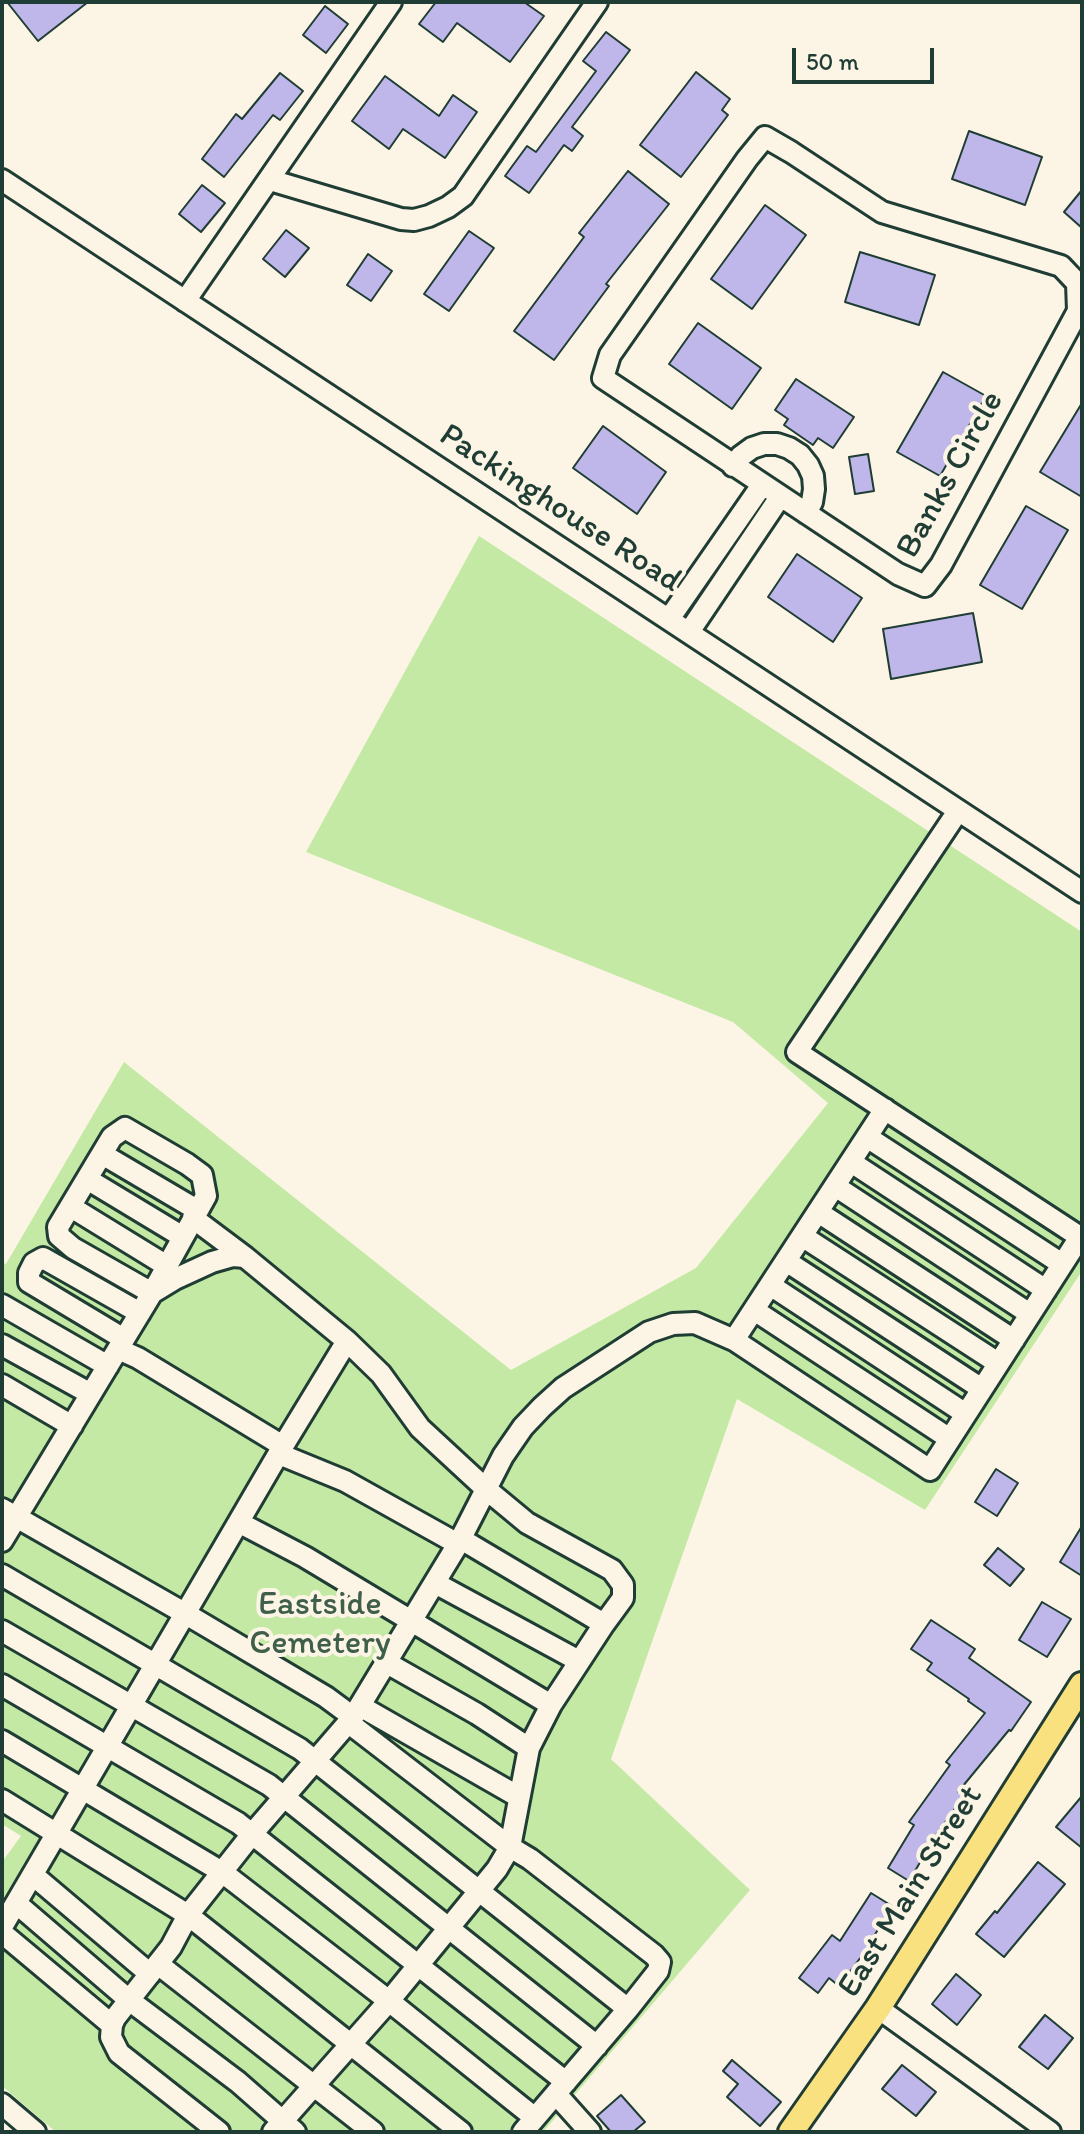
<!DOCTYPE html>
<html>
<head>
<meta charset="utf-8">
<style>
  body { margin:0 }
  #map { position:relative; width:1084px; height:2134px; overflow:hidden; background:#fcf5e5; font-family:Itim,sans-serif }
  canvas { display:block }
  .frame { position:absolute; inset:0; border:4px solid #1f3d34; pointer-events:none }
  .scale { position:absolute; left:792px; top:48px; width:142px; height:36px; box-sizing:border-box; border:4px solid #1f3d34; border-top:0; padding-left:10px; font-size:24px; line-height:28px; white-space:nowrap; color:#1f3d34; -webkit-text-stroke:6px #fcf5e5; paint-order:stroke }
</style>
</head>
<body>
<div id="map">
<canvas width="1084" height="2134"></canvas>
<div class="frame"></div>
<div class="scale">50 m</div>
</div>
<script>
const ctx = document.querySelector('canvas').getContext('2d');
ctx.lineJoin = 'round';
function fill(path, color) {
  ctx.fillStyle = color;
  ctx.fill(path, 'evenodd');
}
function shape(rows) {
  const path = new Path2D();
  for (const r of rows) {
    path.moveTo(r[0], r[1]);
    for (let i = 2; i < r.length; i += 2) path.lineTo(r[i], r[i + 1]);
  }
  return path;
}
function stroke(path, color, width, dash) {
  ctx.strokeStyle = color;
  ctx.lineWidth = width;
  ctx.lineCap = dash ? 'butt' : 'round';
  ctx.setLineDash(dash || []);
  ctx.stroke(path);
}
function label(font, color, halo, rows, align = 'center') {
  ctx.font = font + ' Itim,sans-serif';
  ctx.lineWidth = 8;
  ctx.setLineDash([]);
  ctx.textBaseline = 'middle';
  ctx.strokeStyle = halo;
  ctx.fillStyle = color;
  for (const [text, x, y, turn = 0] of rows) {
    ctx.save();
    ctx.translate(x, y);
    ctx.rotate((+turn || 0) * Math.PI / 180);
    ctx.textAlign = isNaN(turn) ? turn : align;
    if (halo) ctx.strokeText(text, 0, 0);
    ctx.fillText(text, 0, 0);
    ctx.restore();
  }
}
fill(shape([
  [479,536,1082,932,1082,1271,925,1510,737,1399,611,1759,750,1890,543,2132,56,2132,2,2086,2,1862,21,1836,2,1824,2,1262,6,1264,124,1062,511,1370,696,1268,828,1103,733,1022,306,852]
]), '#c4e9a4');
const building = shape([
  [7,2,88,2,38,41,7,2],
  [436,2,524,2,544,16,510,62,457,23,443,42,419,24,436,2],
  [325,6,348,24,326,53,303,35,325,6],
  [606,32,630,50,572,127,583,136,572,151,564,145,529,193,505,176,527,146,536,152,596,71,583,61,606,32],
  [696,72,730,99,722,110,728,115,681,177,640,145,696,72],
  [280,73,303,91,280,120,273,115,224,177,202,159,236,114,242,119,280,73],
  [385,76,439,116,453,95,477,112,445,158,403,129,389,149,352,121,385,76],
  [969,131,1042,157,1025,205,952,179,969,131],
  [628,171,669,204,606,284,609,286,554,360,514,331,584,237,579,233,628,171],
  [202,185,225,203,201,232,179,214,202,185],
  [1082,190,1082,228,1064,212,1082,190],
  [765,205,806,235,752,309,711,279,765,205],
  [286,230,309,248,285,277,263,259,286,230],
  [469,231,494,248,449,311,424,294,469,231],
  [860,252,935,275,919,325,845,302,860,252],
  [368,254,392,271,371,301,347,285,368,254],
  [698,323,761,368,732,409,669,364,698,323],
  [943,372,986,396,940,476,897,452,943,372],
  [796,379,854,417,833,448,818,438,813,445,784,425,788,419,775,410,796,379],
  [1082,403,1082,497,1040,472,1082,403],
  [603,426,666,472,637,514,573,468,603,426],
  [868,454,874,491,855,494,849,457,868,454],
  [1026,506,1068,530,1022,609,980,585,1026,506],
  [797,554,862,598,833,642,768,597,797,554],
  [973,613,982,662,891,679,883,629,973,613],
  [996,1469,1018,1483,997,1516,975,1502,996,1469],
  [1082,1526,1082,1576,1060,1562,1082,1526],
  [998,1548,1024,1569,1010,1586,984,1565,998,1548],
  [1042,1602,1071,1619,1047,1657,1019,1640,1042,1602],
  [931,1620,975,1649,969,1658,1031,1702,1011,1731,1009,1730,958,1792,964,1796,923,1853,925,1854,909,1881,888,1868,914,1825,909,1822,950,1765,946,1762,985,1713,968,1701,969,1699,927,1670,932,1663,911,1649,931,1620],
  [1082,1796,1082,1848,1056,1827,1082,1796],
  [1038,1862,1065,1884,1004,1957,976,1934,995,1911,997,1913,1038,1862],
  [871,1893,892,1906,864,1953,839,1986,829,1978,818,1993,799,1978,832,1935,840,1941,871,1893],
  [956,1974,981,1995,957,2025,932,2004,956,1974],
  [1045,2015,1073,2038,1048,2069,1019,2047,1045,2015],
  [732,2060,781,2102,760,2126,727,2097,738,2084,723,2071,732,2060],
  [902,2065,936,2092,916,2116,882,2089,902,2065],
  [621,2095,645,2122,633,2132,611,2132,597,2116,621,2095]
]);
fill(building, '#bfb7e9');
stroke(building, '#1f3d34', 2);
const minor = shape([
  [765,137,791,152,882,212,1061,266,1077,283,1078,311,941,565,925,586,898,574,603,378,610,355,747,159,765,137],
  [2,180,1082,892],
  [270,180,401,219,414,220,429,216,448,207,463,196,597,2],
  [185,301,391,2],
  [733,466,741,456,752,448,764,444,777,444,789,448,800,455,808,465,813,476,814,489,812,502,806,513],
  [669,619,762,485],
  [689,632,780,497],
  [867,1137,1062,1264],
  [102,1154,197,1210],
  [851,1162,1046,1290],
  [87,1179,183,1237],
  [835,1186,1030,1314],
  [71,1207,167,1266],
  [818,1212,1014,1340],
  [193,1218,245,1257,347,1341,381,1374,420,1428,486,1489,527,1523,612,1570,623,1585,623,1598,604,1624],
  [802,1236,998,1363],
  [786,1261,982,1389],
  [770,1285,966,1414],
  [2,1305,108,1366],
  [754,1310,950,1439],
  [124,1339,29,1282,29,1273,34,1263,43,1258,140,1313],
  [734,1340,930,1470,1080,1237,797,1052,958,811],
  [2,1345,91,1394],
  [118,1349,152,1293,206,1196,202,1175,187,1164,125,1128,112,1137,58,1227,59,1236,73,1248,152,1293,175,1279,212,1262,233,1256,245,1257],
  [2,1385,72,1426],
  [279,1454,345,1481,458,1544],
  [2,1509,186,1614,326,1697,353,1717],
  [240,1523,305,1557,551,1705],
  [2,1541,118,1349,138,1358,283,1446],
  [2,1575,300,1749,628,2009],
  [435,1583,579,1661],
  [2,1631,269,1785,597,2046],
  [387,1663,477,1714,529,1748],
  [2,1685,238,1823,566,2082],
  [360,1706,519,1797],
  [349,1723,510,1847,530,1859,654,1955,660,1962,658,1971,628,2009,523,2132],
  [2,1741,222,1872,389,2001,535,2118],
  [2,1800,188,1915,461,2132],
  [33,1875,150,1974],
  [16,1903,129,2000,238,2082,295,2132],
  [2,1927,283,1446,347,1341],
  [2,1933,112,2025],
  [158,1964,373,2132],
  [878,2008,1050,2132],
  [556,2094,590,2132],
  [2,2104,35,2132],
  [219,2132,119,2053,111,2037,112,2025,115,2018,171,1947,188,1915,252,1834,353,1717,458,1544,503,1456,523,1427,542,1407,563,1388,649,1332,673,1324,695,1323,734,1340,885,1109],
  [273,2132,389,2001,497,1869,510,1847,529,1748,551,1705,604,1624,461,1539]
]);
const major = shape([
  [791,2132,878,2008,1082,1685]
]);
stroke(minor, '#1f3d34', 26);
stroke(major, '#1f3d34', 30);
stroke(minor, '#fcf5e5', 20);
stroke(major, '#fae180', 24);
label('34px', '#1f3d34', '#fcf5e5', [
  ["Banks Circle",951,475,-61],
  ["Packinghouse Road",560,509,33],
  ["East Main Street",911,1892,-58]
]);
label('34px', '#405f4a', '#fcf5e5', [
  ["Eastside",320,1605],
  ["Cemetery",320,1644]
]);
</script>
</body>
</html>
